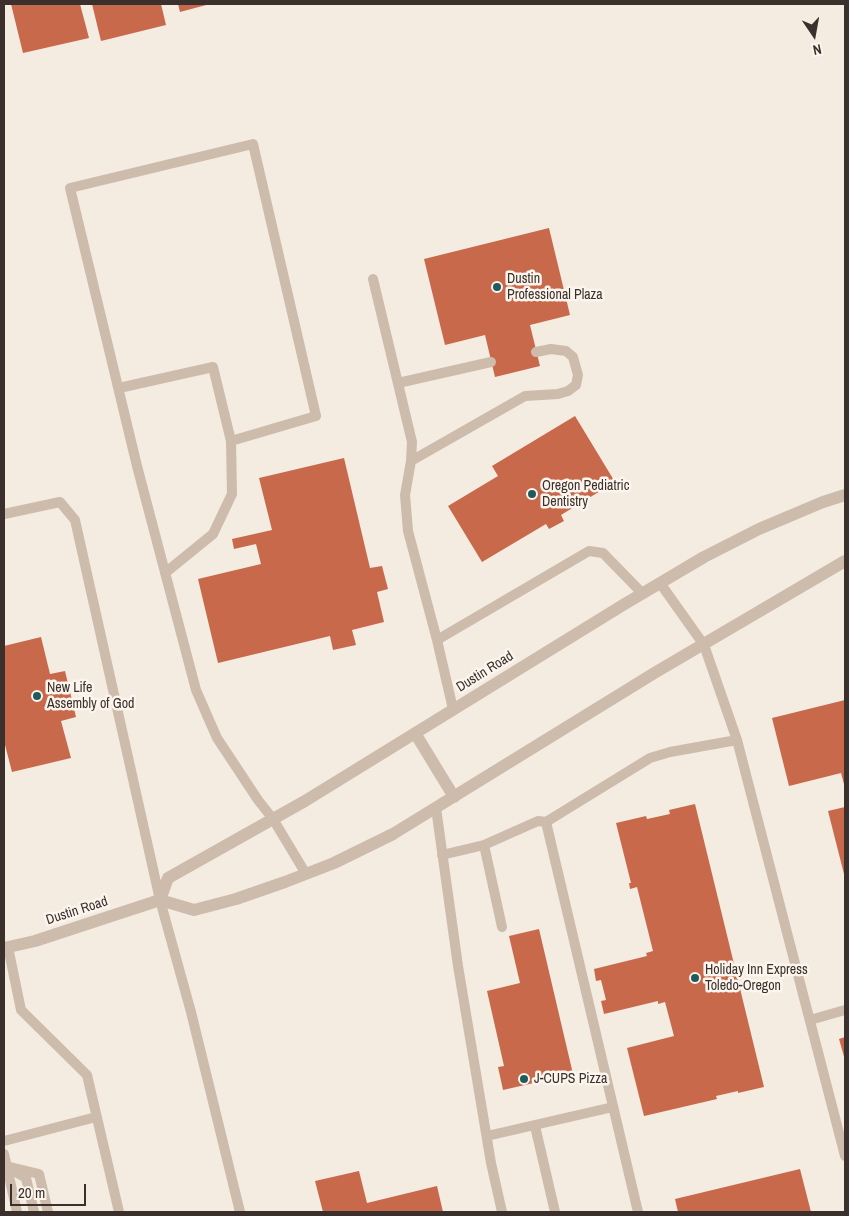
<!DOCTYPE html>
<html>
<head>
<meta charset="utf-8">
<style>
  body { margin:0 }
  #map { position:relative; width:849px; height:1216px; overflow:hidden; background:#f4ebe1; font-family:"Archivo Narrow",sans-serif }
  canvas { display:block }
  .frame { position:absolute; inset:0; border:5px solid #3b302b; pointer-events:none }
  .north { position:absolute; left:789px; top:10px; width:50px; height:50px; -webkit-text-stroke:4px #fbf5ee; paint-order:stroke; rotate:168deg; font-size:14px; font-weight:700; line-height:20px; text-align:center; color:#3b302b }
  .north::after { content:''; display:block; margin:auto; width:18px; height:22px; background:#3b302b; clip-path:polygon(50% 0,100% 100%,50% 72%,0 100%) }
  .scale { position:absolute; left:10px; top:1184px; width:76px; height:22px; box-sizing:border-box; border:2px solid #3b302b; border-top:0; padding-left:6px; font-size:15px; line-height:18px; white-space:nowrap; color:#3b302b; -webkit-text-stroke:4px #fbf5ee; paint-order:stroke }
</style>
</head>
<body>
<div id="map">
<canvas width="849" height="1216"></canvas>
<div class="frame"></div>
<div class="north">N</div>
<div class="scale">20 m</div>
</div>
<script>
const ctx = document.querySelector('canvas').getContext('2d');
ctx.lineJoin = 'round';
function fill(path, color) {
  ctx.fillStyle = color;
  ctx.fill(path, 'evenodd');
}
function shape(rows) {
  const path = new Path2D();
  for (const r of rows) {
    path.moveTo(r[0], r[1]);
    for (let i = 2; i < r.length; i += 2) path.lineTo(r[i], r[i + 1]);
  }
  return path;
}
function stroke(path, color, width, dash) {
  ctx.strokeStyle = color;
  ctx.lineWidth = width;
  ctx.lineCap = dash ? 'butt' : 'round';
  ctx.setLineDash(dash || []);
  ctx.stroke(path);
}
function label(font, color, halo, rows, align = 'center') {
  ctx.font = font + ' "Archivo Narrow",sans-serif';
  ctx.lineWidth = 5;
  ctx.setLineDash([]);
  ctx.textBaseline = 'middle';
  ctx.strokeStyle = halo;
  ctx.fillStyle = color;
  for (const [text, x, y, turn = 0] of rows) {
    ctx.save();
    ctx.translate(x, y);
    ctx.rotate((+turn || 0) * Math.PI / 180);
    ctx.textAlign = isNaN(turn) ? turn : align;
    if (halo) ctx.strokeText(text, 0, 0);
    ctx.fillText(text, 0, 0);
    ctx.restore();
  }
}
fill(shape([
  [11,4,80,4,89,38,23,53],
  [92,4,161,4,166,25,101,41],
  [178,4,210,4,180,12],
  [549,228,570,315,530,325,540,366,495,377,485,335,445,345,424,259],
  [575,416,615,482,561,515,564,521,549,529,546,524,482,562,448,506,498,476,492,466],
  [344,458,370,568,382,566,388,589,377,592,384,622,352,630,356,645,333,650,330,636,218,663,198,579,261,564,256,544,234,549,232,539,272,530,259,478],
  [41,637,50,674,65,671,76,717,61,721,71,758,12,772,4,741,4,646],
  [845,700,845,788,841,773,789,786,772,718],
  [695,804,764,1087,738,1093,738,1091,716,1096,717,1099,644,1116,627,1048,674,1036,665,1002,658,1004,658,1001,604,1014,601,1001,606,1000,601,980,596,981,594,969,647,956,646,953,653,951,637,887,630,889,629,883,631,883,616,823,646,816,647,819,670,814,669,810],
  [845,807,845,878,828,811],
  [539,929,573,1074,503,1090,498,1067,504,1066,487,991,520,983,509,936],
  [845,1037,845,1060,839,1039],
  [800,1169,811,1212,678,1212,675,1199],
  [359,1171,367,1203,437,1186,443,1212,323,1212,315,1181]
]), '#c8694b');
stroke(shape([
  [373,279,412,442,411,461,405,495,408,531,437,640],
  [398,383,491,362],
  [119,388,213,367,231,441],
  [411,461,525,396,558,394,568,391,576,385,578,375,573,357,566,351,551,349,536,352],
  [4,514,60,502,75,520,160,900,191,1012,240,1212],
  [165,573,213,534,232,494,231,441,316,416,253,144,70,188,137,466,196,690,217,738,258,800,273,819,306,874],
  [660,583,704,645,737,740,845,1156],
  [453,709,437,640,589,551,603,553,642,593],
  [436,808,458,966,491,1163,502,1212],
  [546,822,650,758,670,752,737,740],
  [484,845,502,927],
  [442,855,484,845,538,821,546,822,638,1212],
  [8,947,21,1010,87,1075,119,1212],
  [810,1020,845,1010],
  [535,1126,555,1212],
  [487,1136,613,1107],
  [4,1141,96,1117],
  [4,1154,17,1212],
  [6,1166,39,1174,48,1212],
  [14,1171,26,1178,34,1212]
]), '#cdbbac', 10);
stroke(shape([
  [415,733,454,797],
  [160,900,168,878,305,801,623,605,704,557,759,529,823,502,845,495],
  [4,948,35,941,160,900,194,910,236,899,285,882,334,863,393,834,656,672,845,561]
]), '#cdbbac', 12);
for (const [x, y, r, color] of [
  [497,287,5,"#1f5a5e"],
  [532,494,5,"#1f5a5e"],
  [37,696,5,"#1f5a5e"],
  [695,978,5,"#1f5a5e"],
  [524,1079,5,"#1f5a5e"]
]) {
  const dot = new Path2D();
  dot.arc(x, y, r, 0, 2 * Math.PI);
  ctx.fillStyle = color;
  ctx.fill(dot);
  stroke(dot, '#fbf5ee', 2);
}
label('14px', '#3b302b', '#fbf5ee', [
  ["Dustin",507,279],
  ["Professional Plaza",507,295],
  ["Oregon Pediatric",542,486],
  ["Dentistry",542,502],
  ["New Life",47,688],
  ["Assembly of God",47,704],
  ["Holiday Inn Express",705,970],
  ["Toledo-Oregon",705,986],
  ["J-CUPS Pizza",534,1079]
], 'left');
label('14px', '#3b302b', '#fbf5ee', [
  ["Dustin Road",485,672,-32],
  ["Dustin Road",77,911,-18]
]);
</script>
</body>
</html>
